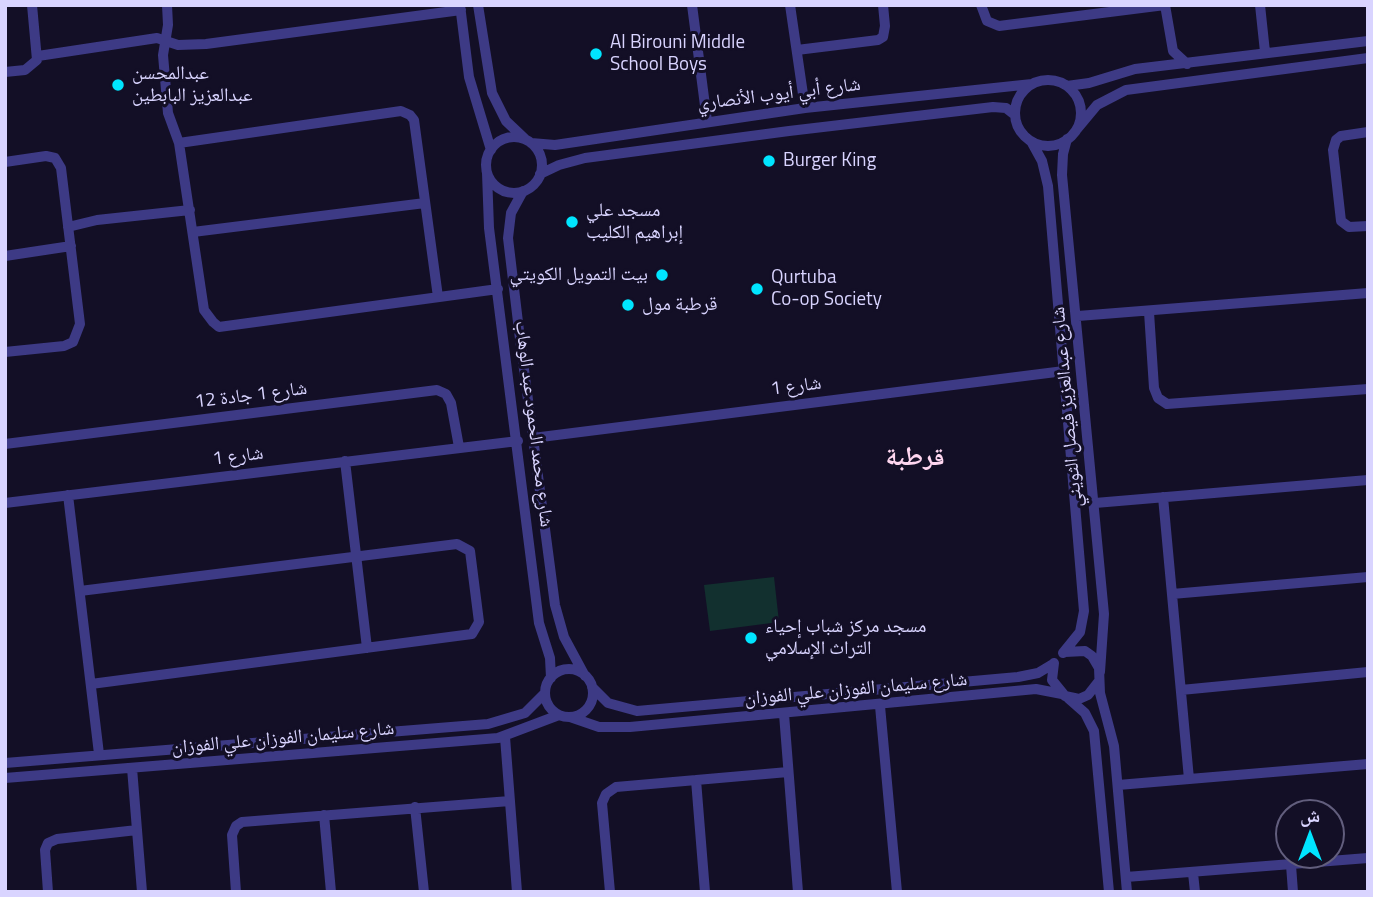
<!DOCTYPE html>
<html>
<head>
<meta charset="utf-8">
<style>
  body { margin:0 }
  #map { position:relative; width:1373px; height:897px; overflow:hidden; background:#130f26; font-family:"Titillium Web","Noto Naskh Arabic",sans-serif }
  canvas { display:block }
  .frame { position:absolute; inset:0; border:7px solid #d9d4ff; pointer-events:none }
  .north { position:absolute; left:1275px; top:799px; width:70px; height:70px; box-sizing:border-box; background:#130f26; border:2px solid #625e7d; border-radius:50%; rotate:0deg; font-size:19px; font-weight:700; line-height:28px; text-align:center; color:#d9d4ff }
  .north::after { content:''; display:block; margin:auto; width:24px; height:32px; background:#00e5ff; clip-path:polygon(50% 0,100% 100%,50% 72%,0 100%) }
</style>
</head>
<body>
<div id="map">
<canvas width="1373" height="897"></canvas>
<div class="frame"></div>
<div class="north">ش</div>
</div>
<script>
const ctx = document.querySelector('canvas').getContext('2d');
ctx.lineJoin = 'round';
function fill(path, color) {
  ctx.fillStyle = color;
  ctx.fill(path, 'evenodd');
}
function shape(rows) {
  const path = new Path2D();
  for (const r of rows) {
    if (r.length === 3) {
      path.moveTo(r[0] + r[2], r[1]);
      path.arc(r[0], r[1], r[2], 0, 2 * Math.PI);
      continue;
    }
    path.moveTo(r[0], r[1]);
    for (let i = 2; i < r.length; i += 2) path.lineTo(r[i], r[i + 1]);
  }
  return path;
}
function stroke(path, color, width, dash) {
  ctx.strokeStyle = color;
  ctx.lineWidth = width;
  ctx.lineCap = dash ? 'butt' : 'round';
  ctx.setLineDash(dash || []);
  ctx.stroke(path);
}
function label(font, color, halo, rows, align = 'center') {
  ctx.font = font + ' "Titillium Web","Noto Naskh Arabic",sans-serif';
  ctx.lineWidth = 6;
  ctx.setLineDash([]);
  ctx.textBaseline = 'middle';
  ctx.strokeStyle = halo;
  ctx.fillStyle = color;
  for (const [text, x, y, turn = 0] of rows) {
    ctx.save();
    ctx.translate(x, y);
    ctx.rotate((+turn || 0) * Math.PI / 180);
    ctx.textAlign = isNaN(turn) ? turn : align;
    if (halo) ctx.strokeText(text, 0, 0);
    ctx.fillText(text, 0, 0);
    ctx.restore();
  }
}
fill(shape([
  [774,577,779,622,710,631,704,585]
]), '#12302f');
stroke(shape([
  [167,5,168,25,163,55,168,113,179,143,204,310,213,322,219,327,498,289],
  [460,5,469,77,491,150],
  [478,5,492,93,506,121,525,139],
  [692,5,707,121],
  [790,5,805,108],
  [981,5,987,21,999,26,1165,5],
  [1165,5,1173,51,1187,64],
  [1260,5,1265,52],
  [797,50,878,40,883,37,885,26,883,5],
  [38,56,157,38,178,45,206,44,461,10],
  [5,72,25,70,37,60,32,5],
  [1048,113,33],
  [1067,86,1089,83,1135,69,1368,41],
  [1077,129,1097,105,1126,90,1368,58],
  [1368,132,1341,136,1336,140,1333,150,1341,221,1349,227,1368,226],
  [514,165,28],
  [1067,139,1063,154,1062,175,1104,614,1100,672],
  [1031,141,1042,161,1048,186,1084,611,1080,632,1063,653],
  [179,143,401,111,410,115,414,120,438,297],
  [531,143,555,145,805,108,1032,84],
  [5,162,46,156,55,158,61,168,80,324,73,342,64,346,5,352],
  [487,173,489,228,539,623,550,658,551,678],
  [540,174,559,165,585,158,789,131,993,107,1006,108,1015,115],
  [523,191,511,213,508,238,520,339,555,605,564,637,585,676],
  [68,227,97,220,190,210],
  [193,232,425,203],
  [5,256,71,246],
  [1149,312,1154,388,1158,398,1167,404,1368,389],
  [1078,316,1368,293],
  [533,438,1064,371],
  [5,444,437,390,446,394,451,403,459,447],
  [345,461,367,648],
  [68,495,99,754],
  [1163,497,1189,779],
  [5,503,518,441],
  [1095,503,1368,480],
  [80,591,457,544,470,551,479,622,472,634,91,684],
  [1172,594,1368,577],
  [1065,652,1085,651,1092,656,1099,668,1100,693,1114,746,1127,892],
  [1054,663,1052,680,1065,696,1079,699,1088,695,1099,681],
  [569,693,24],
  [592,687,608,703,637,711,1018,677,1038,673,1053,664],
  [1181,690,1368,672],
  [1068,698,1085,713,1094,731,1109,892],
  [880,706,897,892],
  [784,714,798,892],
  [570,717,599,727,630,727,1036,689,1062,694],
  [505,737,517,892],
  [5,763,488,724,525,713,545,693],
  [132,768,142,892],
  [5,778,498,738,559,715],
  [696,780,705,892],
  [1118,785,1368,764],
  [415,807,424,892],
  [324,815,331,892],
  [1291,865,1293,892],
  [1193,873,1195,892],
  [1126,877,1368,858],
  [48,892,45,850,48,843,57,839,137,830],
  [236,892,232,835,236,826,242,822,510,801],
  [610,892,602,803,606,794,616,787,788,772]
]), '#3d3a85', 10);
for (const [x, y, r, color] of [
  [596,54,7,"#00e5ff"],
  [118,85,7,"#00e5ff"],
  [769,161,7,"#00e5ff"],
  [572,222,7,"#00e5ff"],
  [662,275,7,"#00e5ff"],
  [757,289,7,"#00e5ff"],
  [628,305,7,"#00e5ff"],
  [751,638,7,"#00e5ff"]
]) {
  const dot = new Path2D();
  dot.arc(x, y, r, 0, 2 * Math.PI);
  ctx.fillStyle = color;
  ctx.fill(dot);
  stroke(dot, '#130f26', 2.5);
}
label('19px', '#d9d4ff', '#130f26', [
  ["Al Birouni Middle",610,43],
  ["School Boys",610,65],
  ["عبدالمحسن",132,74],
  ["عبدالعزيز البابطين",132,96],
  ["Burger King",783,161],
  ["مسجد علي",586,211],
  ["إبراهيم الكليب",586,233],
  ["بيت التمويل الكويتي",648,275,"right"],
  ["Qurtuba",771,278],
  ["Co-op Society",771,300],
  ["قرطبة مول",642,305],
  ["مسجد مركز شباب إحياء",765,627],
  ["التراث الإسلامي",765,649]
], 'left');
label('19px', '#d9d4ff', '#130f26', [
  ["شارع أبي أيوب الأنصاري",779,95,-7],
  ["شارع 1",796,387,-7],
  ["شارع 1 جادة 12",251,396,-7],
  ["شارع عبدالعزيز فيصل الثويني",1068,407,-95],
  ["شارع محمد الحمود عبد الوهاب",533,424,83],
  ["شارع 1",238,457,-7],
  ["شارع سليمان الفوزان علي الفوزان",856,690,-5],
  ["شارع سليمان الفوزان علي الفوزان",283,739,-5]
]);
label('bold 26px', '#ffd6f0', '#130f26', [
  ["قرطبة",915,459]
]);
</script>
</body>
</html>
